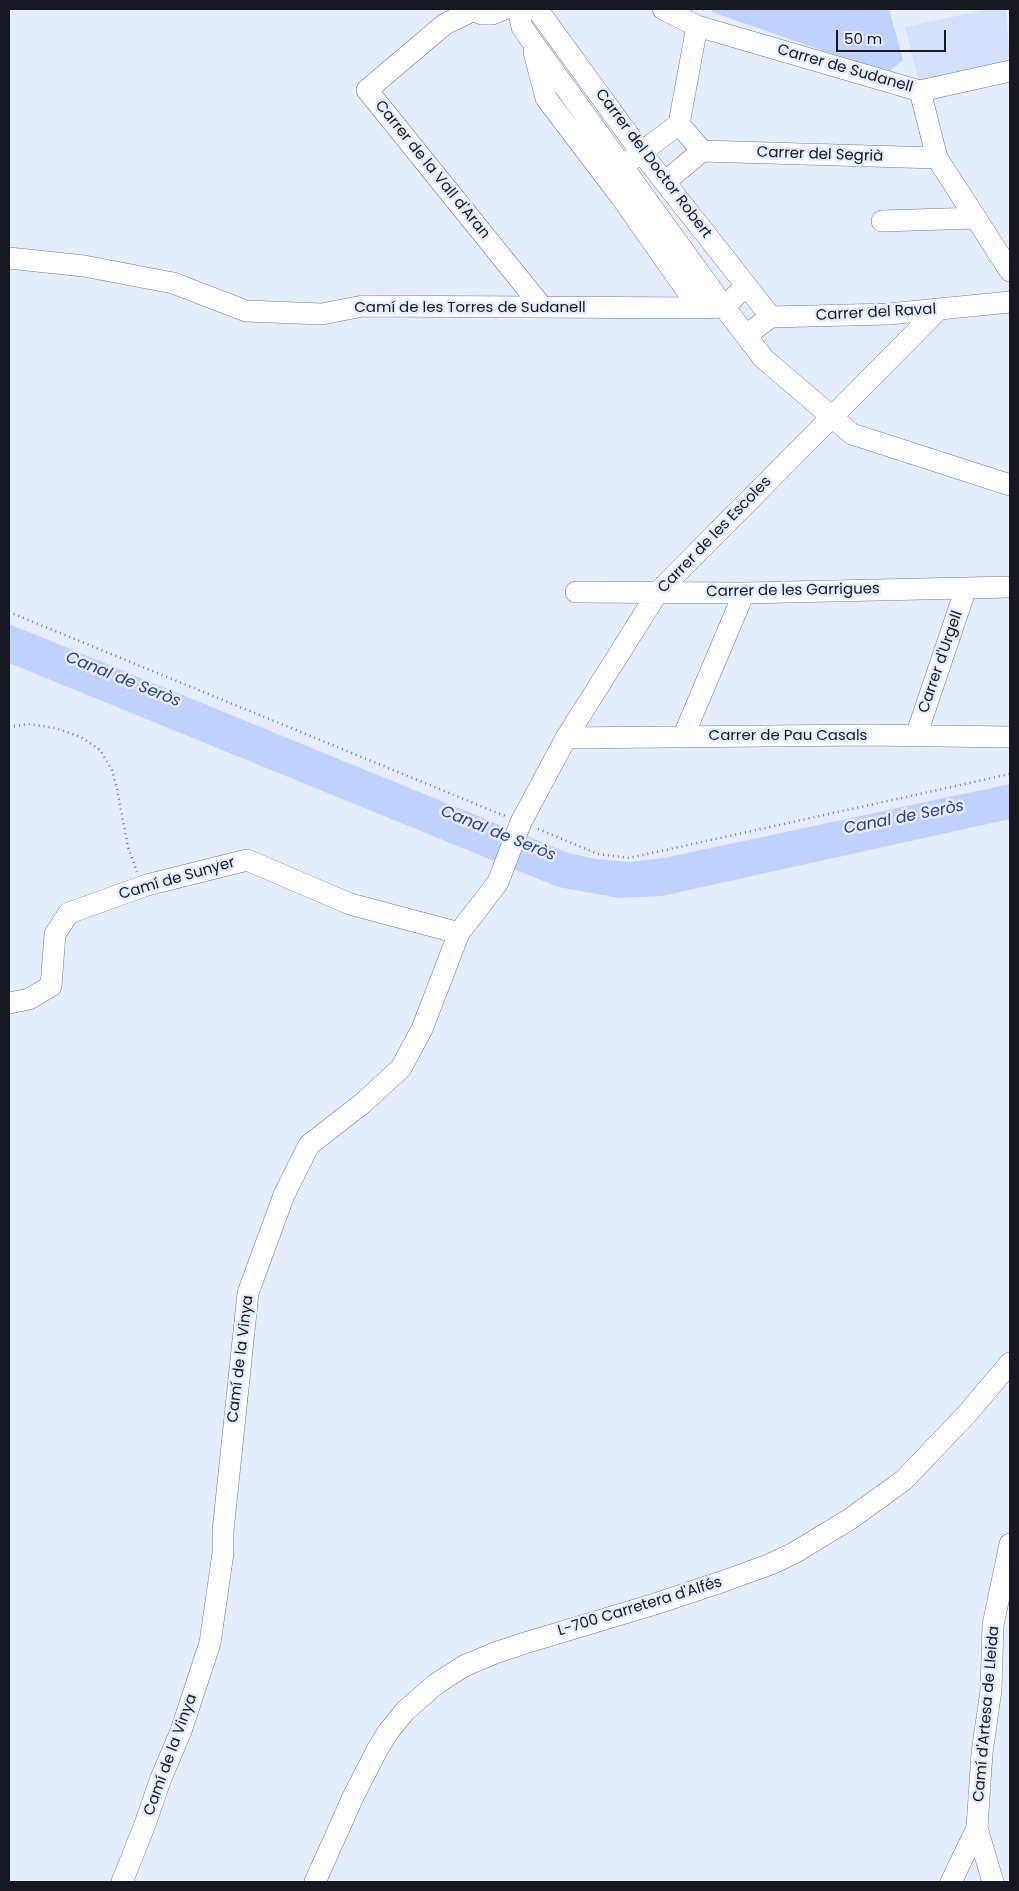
<!DOCTYPE html>
<html>
<head>
<meta charset="utf-8">
<style>
  body { margin:0 }
  #map { position:relative; width:1019px; height:1891px; overflow:hidden; background:#e5edfe; font-family:Poppins,sans-serif }
  canvas { display:block }
  .frame { position:absolute; inset:0; border:10px solid #15181f; pointer-events:none }
  .scale { position:absolute; left:836px; top:30px; width:110px; height:22px; box-sizing:border-box; border:2px solid #15181f; border-top:0; padding-left:6px; font-size:15px; line-height:18px; white-space:nowrap; color:#15181f; -webkit-text-stroke:4px #e5edfe; paint-order:stroke }
</style>
</head>
<body>
<div id="map">
<canvas width="1019" height="1891"></canvas>
<div class="frame"></div>
<div class="scale">50 m</div>
</div>
<script>
const ctx = document.querySelector('canvas').getContext('2d');
ctx.lineJoin = 'round';
function fill(path, color) {
  ctx.fillStyle = color;
  ctx.fill(path, 'evenodd');
}
function shape(rows) {
  const path = new Path2D();
  for (const r of rows) {
    path.moveTo(r[0], r[1]);
    for (let i = 2; i < r.length; i += 2) path.lineTo(r[i], r[i + 1]);
  }
  return path;
}
function stroke(path, color, width, dash) {
  ctx.strokeStyle = color;
  ctx.lineWidth = width;
  ctx.lineCap = dash ? 'butt' : 'round';
  ctx.setLineDash(dash || []);
  ctx.stroke(path);
}
function label(font, color, halo, rows, align = 'center') {
  ctx.font = font + ' Poppins,sans-serif';
  ctx.lineWidth = 5;
  ctx.setLineDash([]);
  ctx.textBaseline = 'middle';
  ctx.strokeStyle = halo;
  ctx.fillStyle = color;
  for (const [text, x, y, turn = 0] of rows) {
    ctx.save();
    ctx.translate(x, y);
    ctx.rotate((+turn || 0) * Math.PI / 180);
    ctx.textAlign = isNaN(turn) ? turn : align;
    if (halo) ctx.strokeText(text, 0, 0);
    ctx.fillText(text, 0, 0);
    ctx.restore();
  }
}
fill(shape([
  [990,9,1006,9,1009,56,1003,62,919,82,905,27]
]), '#d5e0fd');
fill(shape([
  [712,9,877,9,877,10,889,9,903,60,887,73,712,12],
  [9,624,568,853,596,859,630,862,664,858,1010,784,1010,819,662,896,619,898,558,887,9,663]
]), '#bed1ff');
const minor = shape([
  [469,9,482,14,492,14,504,9],
  [518,9,522,27,531,40,724,307,763,358,852,434,1010,485],
  [537,9,641,152,771,317],
  [663,9,697,26,920,91,937,158,1010,271],
  [472,11,445,24,367,90,542,307],
  [534,52,546,98,621,197,699,308,724,307,746,286],
  [920,91,1010,71],
  [702,151,937,158],
  [631,160,679,124,697,26],
  [665,182,702,151,679,124],
  [882,221,976,218],
  [9,258,84,266,173,283,246,311,322,314,363,306,699,308],
  [746,335,771,317,889,314,1010,302],
  [576,592,744,593,1010,587],
  [916,736,966,588],
  [683,737,744,593],
  [566,738,868,735,1010,737],
  [9,1003,29,999,51,986,55,934,69,913,147,885,247,860,350,904,459,933],
  [122,1882,144,1827,161,1778,181,1731,210,1643,223,1553,223,1531,248,1293,284,1195,309,1145,363,1103,401,1068,422,1029,459,933,498,882,521,822,566,738,658,592,939,309],
  [315,1882,353,1797,377,1750,388,1732,405,1711,436,1684,464,1666,495,1653,525,1643,655,1604,724,1581,771,1564,794,1553,850,1519,904,1480,966,1415,1010,1363],
  [951,1882,977,1828],
  [993,1882,977,1828,982,1753,991,1690,993,1625,1010,1544]
]);
stroke(minor, '#70788c', 22);
stroke(shape([
  [9,612,505,816],
  [9,727,28,724,55,728,81,737,100,750,112,770,117,789,128,847,137,872],
  [538,829,598,854,629,858,1010,774]
]), '#757a86', 2.5, [1, 4]);
stroke(minor, '#fff', 21);
label('15px', '#15181f', '#e5edfe', [
  ["Carrer de Sudanell",845,69,16],
  ["Carrer del Segrià",820,155,2],
  ["Carrer del Doctor Robert",653,164,53],
  ["Carrer de la Vall d'Aran",432,170,51],
  ["Camí de les Torres de Sudanell",470,308],
  ["Carrer del Raval",876,313,-3],
  ["Carrer de les Escoles",715,535,-46],
  ["Carrer de les Garrigues",793,591,-1],
  ["Carrer d'Urgell",941,662,-71],
  ["Carrer de Pau Casals",788,736],
  ["Camí de Sunyer",177,879,-16],
  ["Camí de la Vinya",241,1359,-83],
  ["L-700 Carretera d'Alfés",640,1607,-17],
  ["Camí d'Artesa de Lleida",987,1714,-85],
  ["Camí de la Vinya",171,1755,-70]
]);
label('italic 16px', '#293d7f', '#e5edfe', [
  ["Canal de Seròs",123,680,22],
  ["Canal de Seròs",904,818,-11],
  ["Canal de Seròs",498,834,22]
]);
</script>
</body>
</html>
